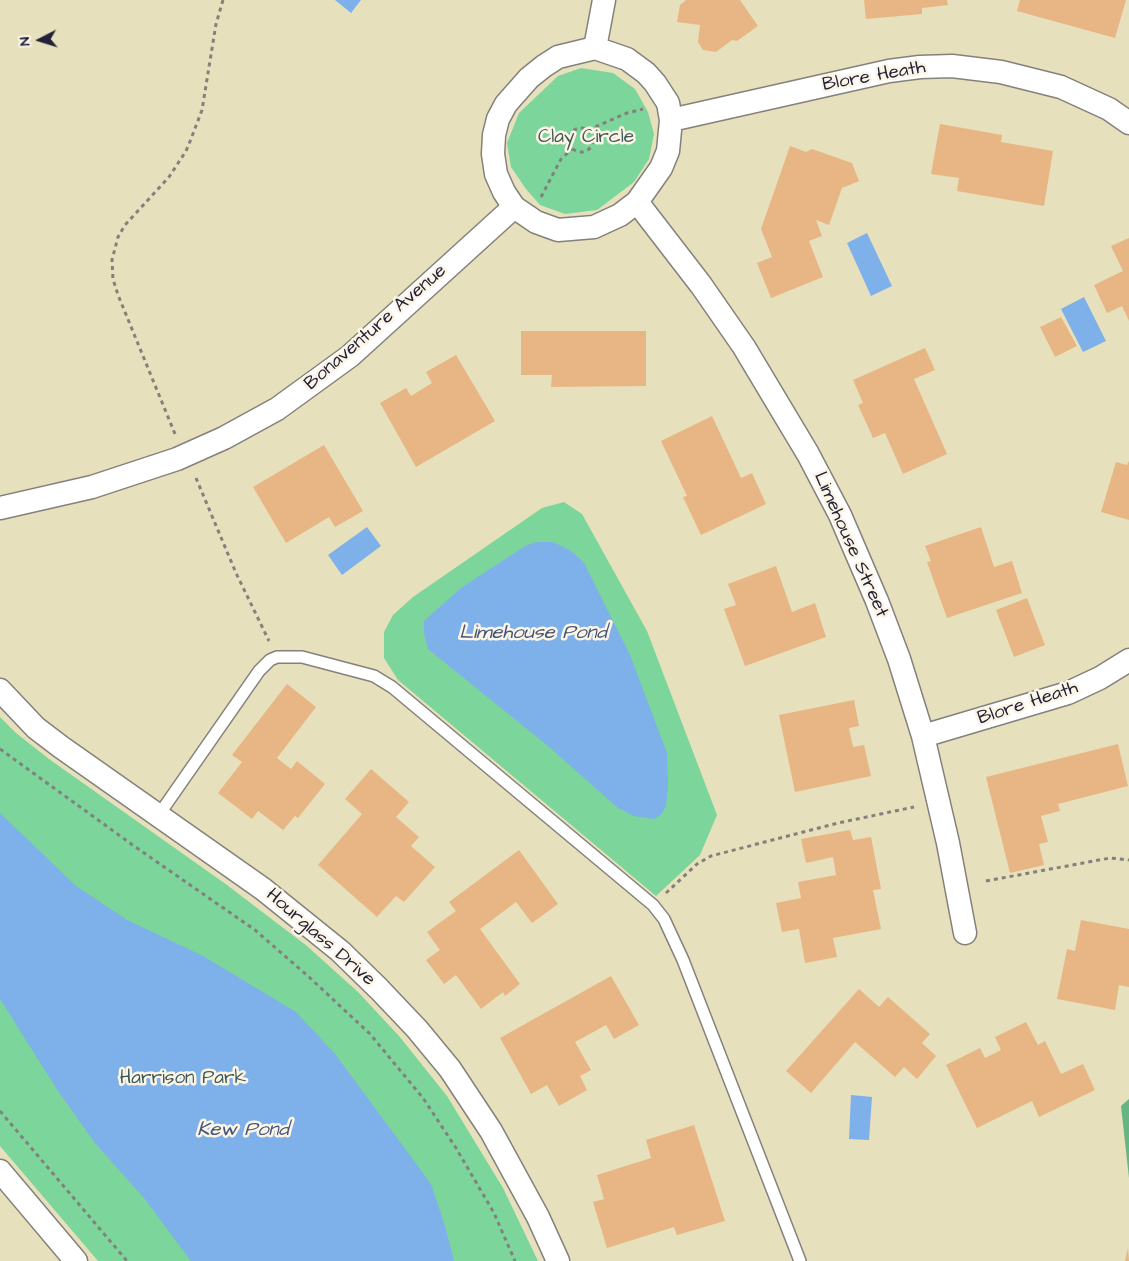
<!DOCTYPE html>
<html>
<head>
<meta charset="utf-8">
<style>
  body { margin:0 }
  #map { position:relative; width:1129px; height:1261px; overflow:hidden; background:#e7e0bc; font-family:"Architects Daughter",sans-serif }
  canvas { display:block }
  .north { position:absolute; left:15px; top:15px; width:50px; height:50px; -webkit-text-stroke:4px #fcf5e5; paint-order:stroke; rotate:265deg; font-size:14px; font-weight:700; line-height:20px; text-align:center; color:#22223b }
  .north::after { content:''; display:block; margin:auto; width:18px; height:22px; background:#22223b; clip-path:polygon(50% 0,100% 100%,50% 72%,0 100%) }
</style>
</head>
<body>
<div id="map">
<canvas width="1129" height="1261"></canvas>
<div class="north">N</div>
</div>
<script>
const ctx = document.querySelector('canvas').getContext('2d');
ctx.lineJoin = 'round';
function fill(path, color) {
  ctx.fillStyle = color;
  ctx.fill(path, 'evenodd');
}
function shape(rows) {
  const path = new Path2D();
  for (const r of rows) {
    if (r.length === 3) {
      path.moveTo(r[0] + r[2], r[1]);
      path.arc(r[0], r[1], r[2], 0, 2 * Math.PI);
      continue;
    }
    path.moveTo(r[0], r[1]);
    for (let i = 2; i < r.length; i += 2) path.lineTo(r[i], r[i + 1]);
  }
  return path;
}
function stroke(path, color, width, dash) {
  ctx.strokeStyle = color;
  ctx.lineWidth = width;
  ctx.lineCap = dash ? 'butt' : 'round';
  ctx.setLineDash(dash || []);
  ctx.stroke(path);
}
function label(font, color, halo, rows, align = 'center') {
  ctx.font = font + ' "Architects Daughter",sans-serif';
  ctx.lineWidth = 5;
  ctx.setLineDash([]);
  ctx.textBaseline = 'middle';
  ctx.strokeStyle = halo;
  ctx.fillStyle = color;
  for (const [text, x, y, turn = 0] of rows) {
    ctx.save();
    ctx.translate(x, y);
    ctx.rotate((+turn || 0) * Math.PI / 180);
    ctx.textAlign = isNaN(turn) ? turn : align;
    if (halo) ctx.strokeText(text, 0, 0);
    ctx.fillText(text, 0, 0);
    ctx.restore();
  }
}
fill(shape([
  [581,68,613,73,635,89,648,112,654,134,649,159,634,182,597,210,565,214,540,205,526,189,511,167,507,143,519,113,558,76],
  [564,502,582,514,647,631,717,815,700,855,656,896,398,680,384,658,384,632,393,615,413,597,542,508],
  [0,717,16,733,49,759,227,885,307,946,358,992,399,1036,447,1096,503,1188,538,1261,98,1261,0,1146]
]), '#7cd59b');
fill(shape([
  [1129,1099,1129,1178,1121,1106]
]), '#65b683');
fill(shape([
  [335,0,361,0,351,13],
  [867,233,892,286,871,296,847,243],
  [1084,297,1106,341,1083,352,1061,309],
  [367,527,381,546,342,575,328,555],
  [536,542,553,542,570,550,584,563,630,655,667,753,668,786,666,805,662,814,654,819,634,816,618,808,548,746,428,649,424,634,424,621,461,588,525,546],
  [0,813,76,886,127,920,203,956,296,1012,335,1054,431,1184,445,1226,454,1261,191,1261,144,1198,95,1143,58,1091,0,999],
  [851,1095,872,1097,869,1140,849,1139]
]), '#7eb0ea');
fill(shape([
  [686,0,740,0,758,26,737,41,732,40,716,52,703,50,698,42,700,25,677,22,680,5],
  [864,0,947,0,948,5,922,8,922,14,866,19],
  [1020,0,1126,0,1115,38,1017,11],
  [940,124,1002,135,1001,142,1053,151,1044,206,957,191,959,178,931,174],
  [790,146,806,152,812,149,852,163,859,181,842,188,829,225,816,220,822,236,809,241,823,277,771,298,757,263,772,257,761,229],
  [1129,238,1129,321,1122,306,1107,313,1094,285,1123,271,1111,246],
  [1061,317,1077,346,1055,357,1040,327],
  [521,331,646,331,646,386,551,387,552,375,521,375],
  [925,348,935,370,914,379,947,454,903,474,885,433,873,438,858,405,863,403,853,380],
  [456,355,495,421,416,467,380,403,406,388,411,396,432,383,426,372],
  [712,416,741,478,752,473,766,504,701,535,683,497,687,496,661,441],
  [324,445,363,511,335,527,329,517,286,543,253,487],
  [1129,461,1129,520,1101,512,1116,462,1127,465],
  [981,527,994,567,1012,561,1022,593,947,618,927,562,931,561,925,546],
  [776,566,792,612,815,603,826,637,745,666,724,609,736,605,728,584],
  [1027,598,1045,645,1014,657,996,610],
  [287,684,316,707,277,758,291,769,297,761,325,784,298,818,295,816,283,830,258,811,252,819,218,793,242,762,232,755],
  [854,700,859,726,849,728,853,747,864,745,871,776,795,792,779,715],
  [1118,744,1128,786,1058,804,1060,811,1041,816,1048,842,1039,844,1044,865,1010,873,986,777],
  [371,769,409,802,396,817,419,837,411,846,435,867,404,902,396,896,377,917,318,865,362,814,345,799],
  [850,830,853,840,871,837,881,889,873,890,881,929,833,938,837,957,805,963,799,929,782,932,776,903,801,898,798,882,836,875,833,857,806,863,801,839],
  [519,850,558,904,532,923,516,902,480,929,520,984,505,996,503,992,481,1009,456,975,444,984,426,960,440,950,427,932,456,911,449,902],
  [1081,920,1129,929,1129,987,1119,985,1115,1010,1057,999,1067,949,1075,951],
  [611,976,639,1025,614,1039,606,1025,575,1042,591,1070,580,1076,587,1090,559,1106,547,1085,531,1094,500,1038],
  [859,989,879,1007,888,997,930,1034,922,1043,936,1056,917,1079,904,1067,895,1077,855,1042,811,1093,786,1071],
  [1026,1022,1038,1045,1045,1041,1061,1074,1083,1064,1095,1090,1039,1117,1032,1101,977,1128,946,1065,980,1048,985,1058,1001,1050,995,1037],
  [694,1125,725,1221,677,1235,674,1227,607,1248,593,1202,604,1199,597,1175,651,1158,646,1140],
  [1128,1248,1129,1261,1125,1261]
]), '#e7b684');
const service = shape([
  [158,816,259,671,270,660,277,657,302,657,374,676,392,687,653,905,664,919,683,960,800,1261]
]);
const minor = shape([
  [595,48,627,59,646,73,655,83,668,103,671,120,668,151,661,168,637,202,620,215,594,227,558,230,536,222,514,207,504,192,496,174,493,154,494,135,498,119,506,104,529,78,544,66,558,57,595,48],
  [595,48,604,0],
  [671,120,889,71,920,67,952,66,1001,72,1061,87,1109,109,1129,123],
  [637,202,701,285,744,347,808,454,840,515,877,601,899,659,923,736,948,843,965,933],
  [0,508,92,487,177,459,224,438,277,409,350,356,514,207],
  [0,690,36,728,61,747,263,889,340,951,379,989,417,1029,450,1069,491,1131,538,1217,558,1261],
  [923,736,1068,693,1100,678,1129,660],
  [0,1171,76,1261]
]);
stroke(service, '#84817c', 14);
stroke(minor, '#84817c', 25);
stroke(shape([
  [581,140,12],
  [588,130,627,113,643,109],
  [541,197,561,159,572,149],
  [175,434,118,295,113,279,112,260,118,237,125,225,169,177,186,151,191,139,202,110,216,24,223,0],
  [196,478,236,573,269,641],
  [0,749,134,846,255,930,309,977,370,1034,423,1098,456,1148,494,1213,515,1261],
  [986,881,1110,858,1129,860],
  [666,893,697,864,711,856,838,823,914,807],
  [0,1111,127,1261]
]), '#84817c', 3, [4, 4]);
stroke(service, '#fff', 11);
stroke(minor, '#fff', 22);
label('19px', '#22223b', '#fcf5e5', [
  ["Blore Heath",874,77,-10],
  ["Bonaventure Avenue",376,328,-41],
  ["Limehouse Street",850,545,66],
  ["Blore Heath",1028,704,-18],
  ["Hourglass Drive",320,938,41]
]);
label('19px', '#3d5858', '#fcf5e5', [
  ["Clay Circle",586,138],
  ["Harrison Park",183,1079]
]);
label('italic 20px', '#425478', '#fcf5e5', [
  ["Limehouse Pond",533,634],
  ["Kew Pond",243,1131]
]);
</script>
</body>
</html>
